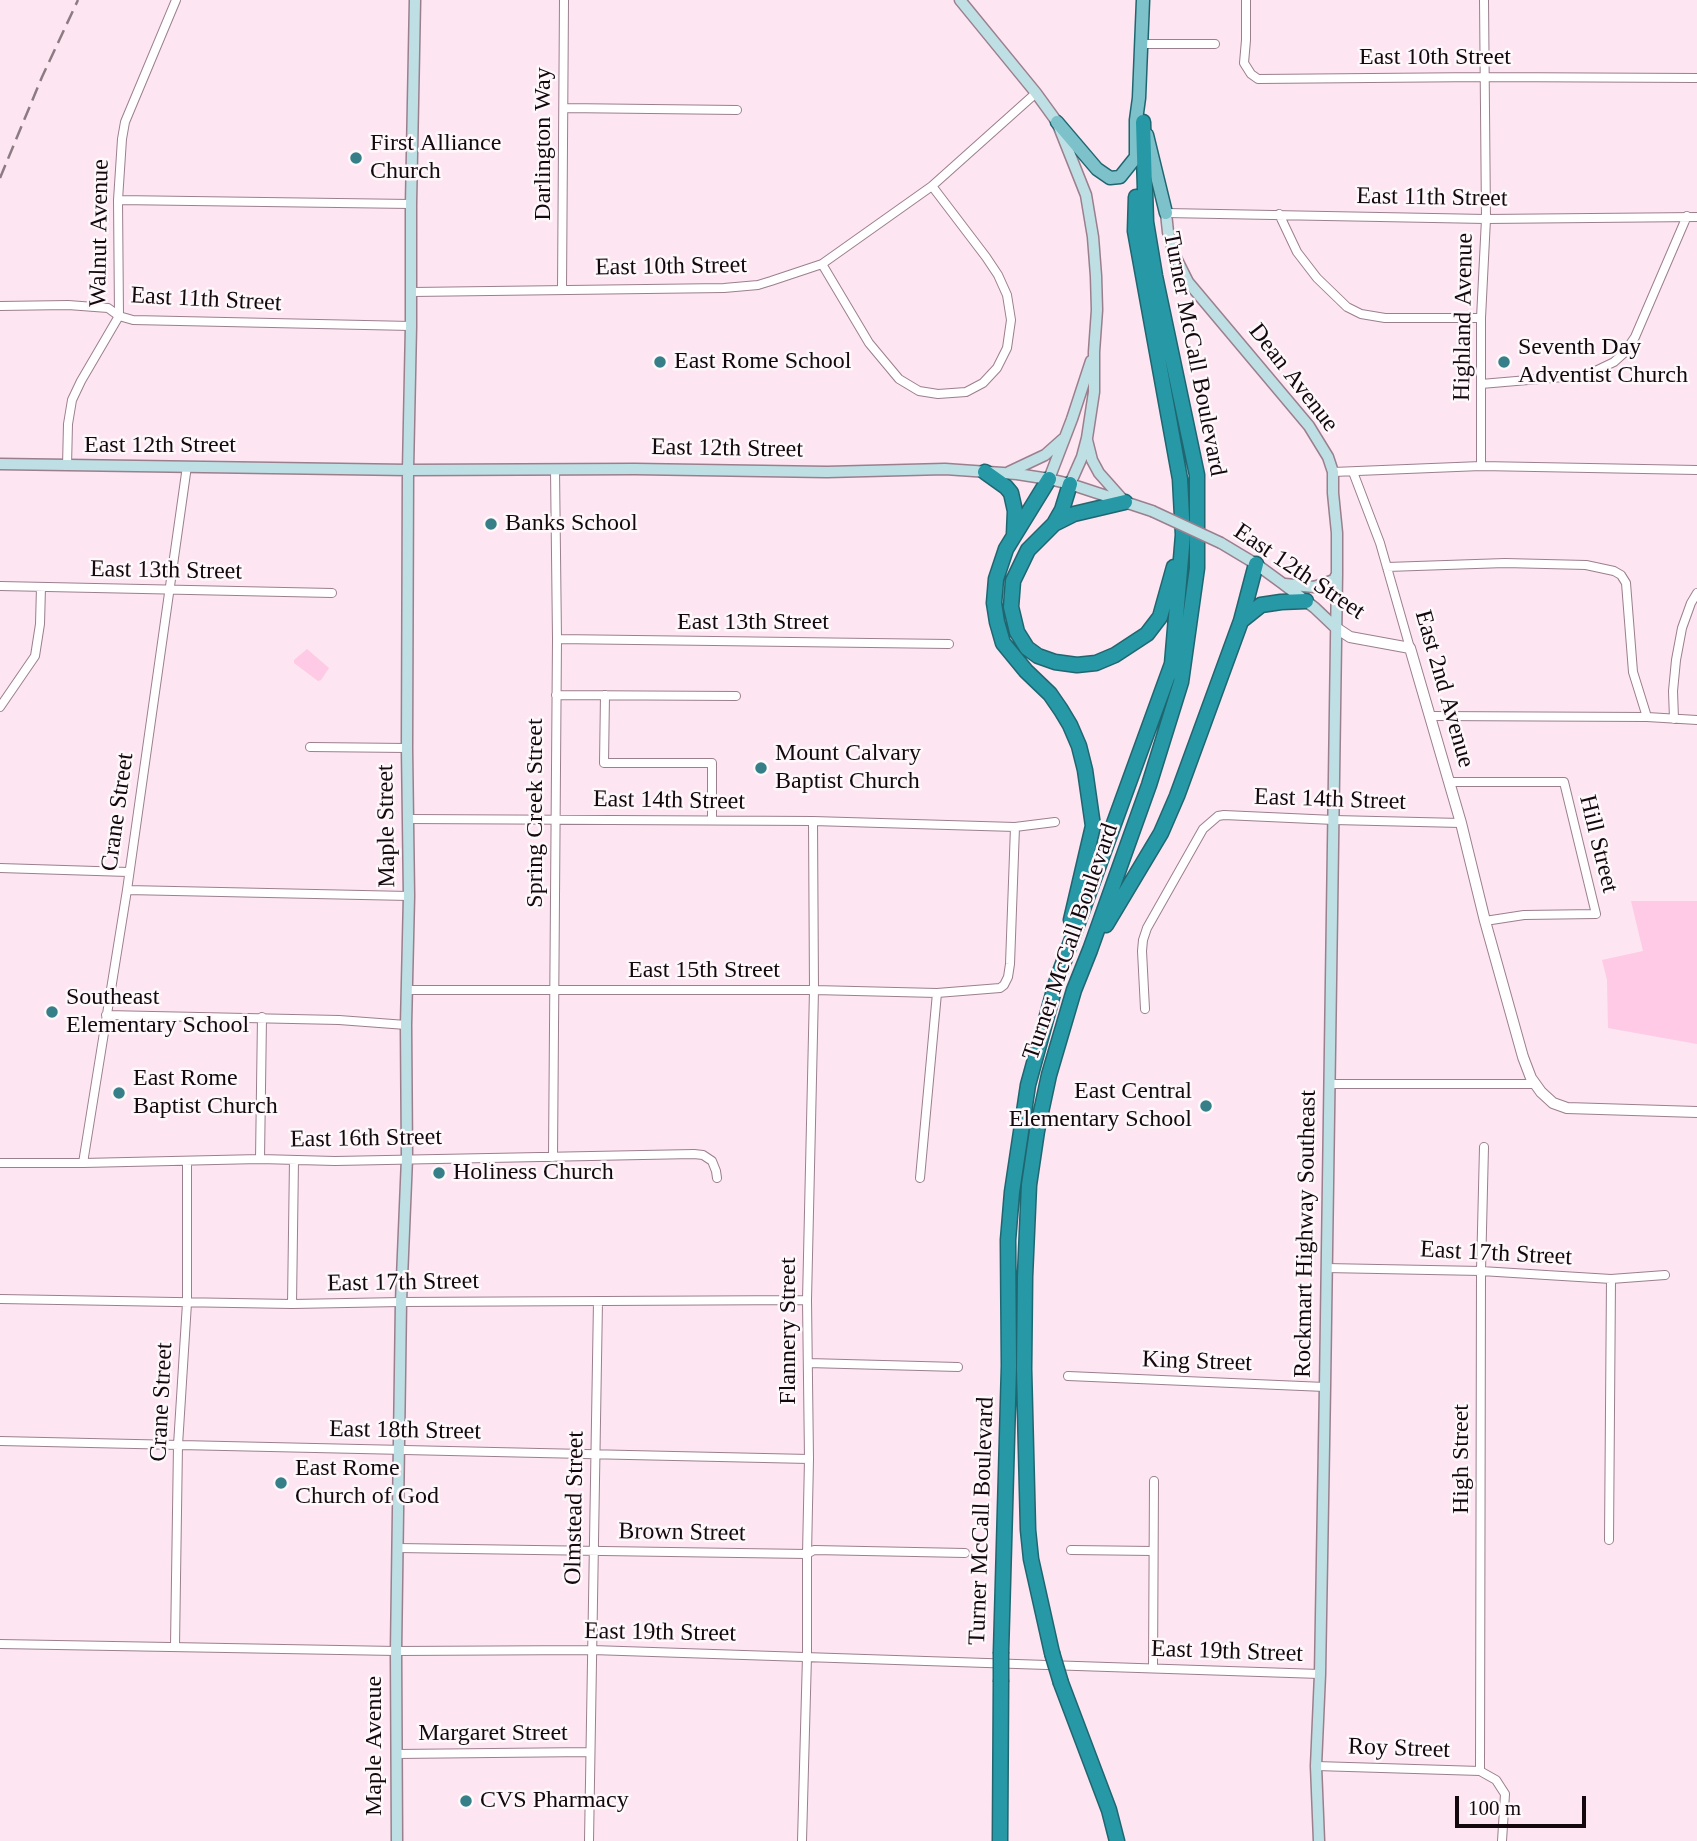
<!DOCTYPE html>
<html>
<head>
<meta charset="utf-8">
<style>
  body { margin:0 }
  #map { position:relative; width:1697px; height:1841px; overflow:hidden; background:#fde5f1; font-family:"Times New Roman",serif }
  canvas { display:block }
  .scale { position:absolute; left:1455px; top:1796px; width:131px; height:32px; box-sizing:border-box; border:4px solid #12080d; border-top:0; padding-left:9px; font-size:21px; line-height:24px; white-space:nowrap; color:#12080d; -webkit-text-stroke:5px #fef8fb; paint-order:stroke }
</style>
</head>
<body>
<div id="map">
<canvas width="1697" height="1841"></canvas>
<div class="scale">100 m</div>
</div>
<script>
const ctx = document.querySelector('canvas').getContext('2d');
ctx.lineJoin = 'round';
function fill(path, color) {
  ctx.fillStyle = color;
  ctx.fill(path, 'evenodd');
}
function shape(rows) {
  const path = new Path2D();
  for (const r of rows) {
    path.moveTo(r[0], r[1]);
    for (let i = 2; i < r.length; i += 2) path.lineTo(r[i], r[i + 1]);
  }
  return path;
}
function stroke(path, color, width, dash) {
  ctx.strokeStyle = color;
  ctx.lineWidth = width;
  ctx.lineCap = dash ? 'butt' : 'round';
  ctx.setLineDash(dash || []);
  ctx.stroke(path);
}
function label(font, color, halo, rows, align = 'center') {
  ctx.font = font + ' "Times New Roman",serif';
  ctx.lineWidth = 5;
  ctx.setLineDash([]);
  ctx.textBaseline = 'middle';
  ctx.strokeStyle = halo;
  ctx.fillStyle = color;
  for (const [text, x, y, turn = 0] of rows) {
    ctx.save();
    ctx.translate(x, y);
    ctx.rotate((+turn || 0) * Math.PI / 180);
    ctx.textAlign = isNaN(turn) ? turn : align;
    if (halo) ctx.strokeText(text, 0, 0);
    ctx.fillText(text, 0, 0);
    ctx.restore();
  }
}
fill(shape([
  [307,649,329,668,321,680,318,681,294,663,294,660],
  [1631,901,1697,901,1697,1044,1608,1028,1607,980,1602,960,1643,951]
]), '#fecae5');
const minor = shape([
  [1246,0,1246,40,1244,63,1251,74,1258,79,1483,77,1697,78],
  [1142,44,1215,44],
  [564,108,737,110],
  [118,200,411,204],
  [1166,213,1486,219,1697,217],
  [1279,214,1297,252,1317,278,1347,307,1361,314,1385,318,1481,318],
  [822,264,869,343,899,379,919,391,938,394,966,392,983,383,997,368,1007,348,1011,320,1007,295,998,275,986,257,932,186],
  [562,289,564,0],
  [412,292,724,288,758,285,771,281,822,264,932,186,1036,93],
  [0,306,68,305,108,308,119,316,133,320,411,326],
  [1481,384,1587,375,1614,362,1624,353,1635,337,1687,216],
  [67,466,68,424,72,400,81,381,119,316,118,200,122,139,125,122,176,0],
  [1481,466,1481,318,1486,219,1484,0],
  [1333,472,1481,466,1697,470],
  [1353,472,1380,543,1410,648],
  [1387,567,1505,563,1586,565,1614,571,1621,575,1626,583,1633,672,1647,717],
  [0,586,332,593],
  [557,639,949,644],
  [556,695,736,696],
  [605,695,604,763,712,763,712,820],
  [0,707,35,656,40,624,41,587],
  [1430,716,1647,717,1697,720],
  [1674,719,1673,691,1676,660,1682,628,1691,603,1697,593],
  [310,747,407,748],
  [1449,782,1564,782,1596,914,1524,915,1485,921],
  [408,819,813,821,1015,827,1055,822],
  [0,868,128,872],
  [127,890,409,896],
  [408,990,814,990,937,993,1000,988,1004,985,1008,977,1010,964,1015,827],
  [1145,1009,1142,951,1143,940,1147,928,1203,829,1218,816,1224,815,1334,820,1461,823],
  [106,1015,339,1020,406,1025],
  [1329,1084,1535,1084],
  [553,1157,557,639,555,469],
  [260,1159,262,1017],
  [0,1163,83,1163,260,1159,335,1161,694,1154,703,1155,712,1161,716,1171,717,1178],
  [83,1163,127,890,187,466],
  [920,1178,937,993],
  [1326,1268,1481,1271,1611,1279,1665,1275],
  [0,1299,292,1304,401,1302,807,1300],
  [292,1304,294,1160],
  [808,1363,958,1367],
  [1068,1376,1325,1387],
  [0,1441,809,1459],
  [1609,1540,1611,1279],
  [398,1548,807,1554,814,1550,965,1553],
  [1071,1550,1153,1551],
  [0,1644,396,1651,592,1650,1320,1674],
  [175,1646,178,1445,187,1303,187,1161],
  [1153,1668,1154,1481],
  [396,1754,590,1752],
  [1316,1766,1480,1771,1496,1780,1505,1794,1502,1841],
  [1480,1771,1481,1271,1484,1147],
  [589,1841,598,1301],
  [802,1841,807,1656,807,1554,809,1459,807,1300,814,990,813,821]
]);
const tertiary = shape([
  [1335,627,1350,637,1410,648,1461,823,1485,921,1523,1057,1531,1078,1541,1092,1553,1103,1567,1108,1697,1112]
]);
const secondary = shape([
  [960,0,1036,93,1057,122,1086,195,1093,237,1096,276,1097,310,1094,352,1094,392,1087,438,1082,457,1070,484],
  [1166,213,1168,232,1174,254,1188,282,1309,426,1328,457,1333,472,1333,493,1337,533,1337,574,1325,1387,1320,1674,1316,1766,1319,1841],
  [1087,440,1092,460,1099,473,1123,500],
  [0,464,408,470,635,469,827,472,945,469,1017,474,1049,479,1070,484,1152,511],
  [1009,472,1045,455,1063,439],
  [1049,479,1072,419,1091,361],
  [1221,543,1256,564,1282,583,1315,608,1335,627],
  [1285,584,1314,587,1334,580,1337,574],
  [397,1841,396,1651,401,1302,407,1158,406,1025,409,896,407,748,408,470,411,326,411,204,415,0]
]);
const primary = shape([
  [1057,122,1097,169,1110,178,1120,177,1136,157,1136,120,1139,98,1143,0],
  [1147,135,1166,213]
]);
const motorway = shape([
  [985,472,1006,487,1011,493,1015,511,1014,534],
  [1049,479,1006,549,996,579,994,603,997,622,1003,643,1026,671,1050,694,1061,710,1070,725,1079,746,1085,770,1093,826,1071,920],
  [1125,502,1074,514,1054,524,1028,550,1013,581,1011,607,1017,632,1027,648,1038,656,1055,662,1077,665,1096,663,1115,655,1147,634,1160,617,1174,567],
  [1054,524,1062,510,1070,484],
  [1241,621,1261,605,1281,602,1306,601],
  [1106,925,1161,833,1177,796,1241,621,1256,564],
  [1001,1652,1009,1366,1008,1240,1012,1192,1028,1085,1056,983,1172,664,1183,535,1180,479,1135,231,1136,197],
  [1052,1653,1031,1559,1028,1530,1024,1369,1025,1277,1029,1185,1037,1131,1049,1075,1074,990,1090,950,1149,785,1181,682,1197,568,1197,475,1155,276,1146,222,1143,122],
  [1061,1683,1109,1810,1117,1841],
  [1000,1841,1001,1682]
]);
stroke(minor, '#9b7f8d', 10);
stroke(tertiary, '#9b7f8d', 12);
stroke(secondary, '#9b7f8d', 13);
stroke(primary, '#206670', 15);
stroke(motorway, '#206670', 17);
stroke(minor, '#fff', 8);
stroke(tertiary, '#fff', 10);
stroke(secondary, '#bee0e4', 10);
stroke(primary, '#7dc1ca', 12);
stroke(motorway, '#2798a6', 14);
stroke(shape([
  [0,178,42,77,78,0]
]), '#8c7b83', 2.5, [14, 7]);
const secondaryBridge = shape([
  [1152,511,1221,543]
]);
const motorwayBridge = shape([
  [1052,1653,1061,1683],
  [1001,1682,1001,1652]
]);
stroke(secondaryBridge, '#9b7f8d', 13, []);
stroke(motorwayBridge, '#206670', 17, []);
stroke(secondaryBridge, '#bee0e4', 10);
stroke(motorwayBridge, '#2798a6', 14);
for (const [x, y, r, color] of [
  [356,158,7,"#377f88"],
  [660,362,7,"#377f88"],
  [1504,362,7,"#377f88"],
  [491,524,7,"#377f88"],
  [761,768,7,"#377f88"],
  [52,1012,7,"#377f88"],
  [119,1093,7,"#377f88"],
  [1206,1106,7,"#377f88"],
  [439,1173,7,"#377f88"],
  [281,1483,7,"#377f88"],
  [466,1801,7,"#377f88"]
]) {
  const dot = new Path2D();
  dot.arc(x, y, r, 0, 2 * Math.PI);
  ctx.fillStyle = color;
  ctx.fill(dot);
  stroke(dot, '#fef8fb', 2.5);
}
label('24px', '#12080d', '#fef8fb', [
  ["East 10th Street",1435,58],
  ["Darlington Way",544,144,-90],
  ["East 11th Street",1432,198,1],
  ["Walnut Avenue",100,233,-89],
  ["East 10th Street",671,267,-1],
  ["East 11th Street",206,300,3],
  ["Highland Avenue",1464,317,-89],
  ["Turner McCall Boulevard",1194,354,79],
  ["Dean Avenue",1293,378,52],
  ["East 12th Street",160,446],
  ["East 12th Street",727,449,1],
  ["East 13th Street",166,571,1],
  ["East 12th Street",1299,572,34],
  ["East 13th Street",753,623],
  ["East 2nd Avenue",1444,689,74],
  ["East 14th Street",1330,800,2],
  ["East 14th Street",669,801,1],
  ["Crane Street",118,812,-82],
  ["Spring Creek Street",536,813,-90],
  ["Maple Street",387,826,-91],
  ["Hill Street",1598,844,76],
  ["Turner McCall Boulevard",1071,942,-71],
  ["East 15th Street",704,971],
  ["East 16th Street",366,1139,-1],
  ["Rockmart Highway Southeast",1306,1234,-89],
  ["East 17th Street",1496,1254,3],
  ["East 17th Street",403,1283,-1],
  ["Flannery Street",789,1331,-90],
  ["King Street",1197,1362,2],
  ["Crane Street",162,1402,-87],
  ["East 18th Street",405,1431,1],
  ["High Street",1462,1459,-90],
  ["Olmstead Street",575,1508,-89],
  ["Turner McCall Boulevard",982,1521,-88],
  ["Brown Street",682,1533,1],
  ["East 19th Street",660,1633,1],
  ["East 19th Street",1227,1652,2],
  ["Margaret Street",493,1734],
  ["Maple Avenue",375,1746,-90],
  ["Roy Street",1399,1749,2]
]);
label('24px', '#12080d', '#fef8fb', [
  ["First Alliance",370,144],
  ["Church",370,172],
  ["Seventh Day",1518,348],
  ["Adventist Church",1518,376],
  ["East Rome School",674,362],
  ["Banks School",505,524],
  ["Mount Calvary",775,754],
  ["Baptist Church",775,782],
  ["Southeast",66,998],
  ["Elementary School",66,1026],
  ["East Rome",133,1079],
  ["Baptist Church",133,1107],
  ["East Central",1192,1092,"right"],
  ["Elementary School",1192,1120,"right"],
  ["Holiness Church",453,1173],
  ["East Rome",295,1469],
  ["Church of God",295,1497],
  ["CVS Pharmacy",480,1801]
], 'left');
</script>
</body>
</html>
